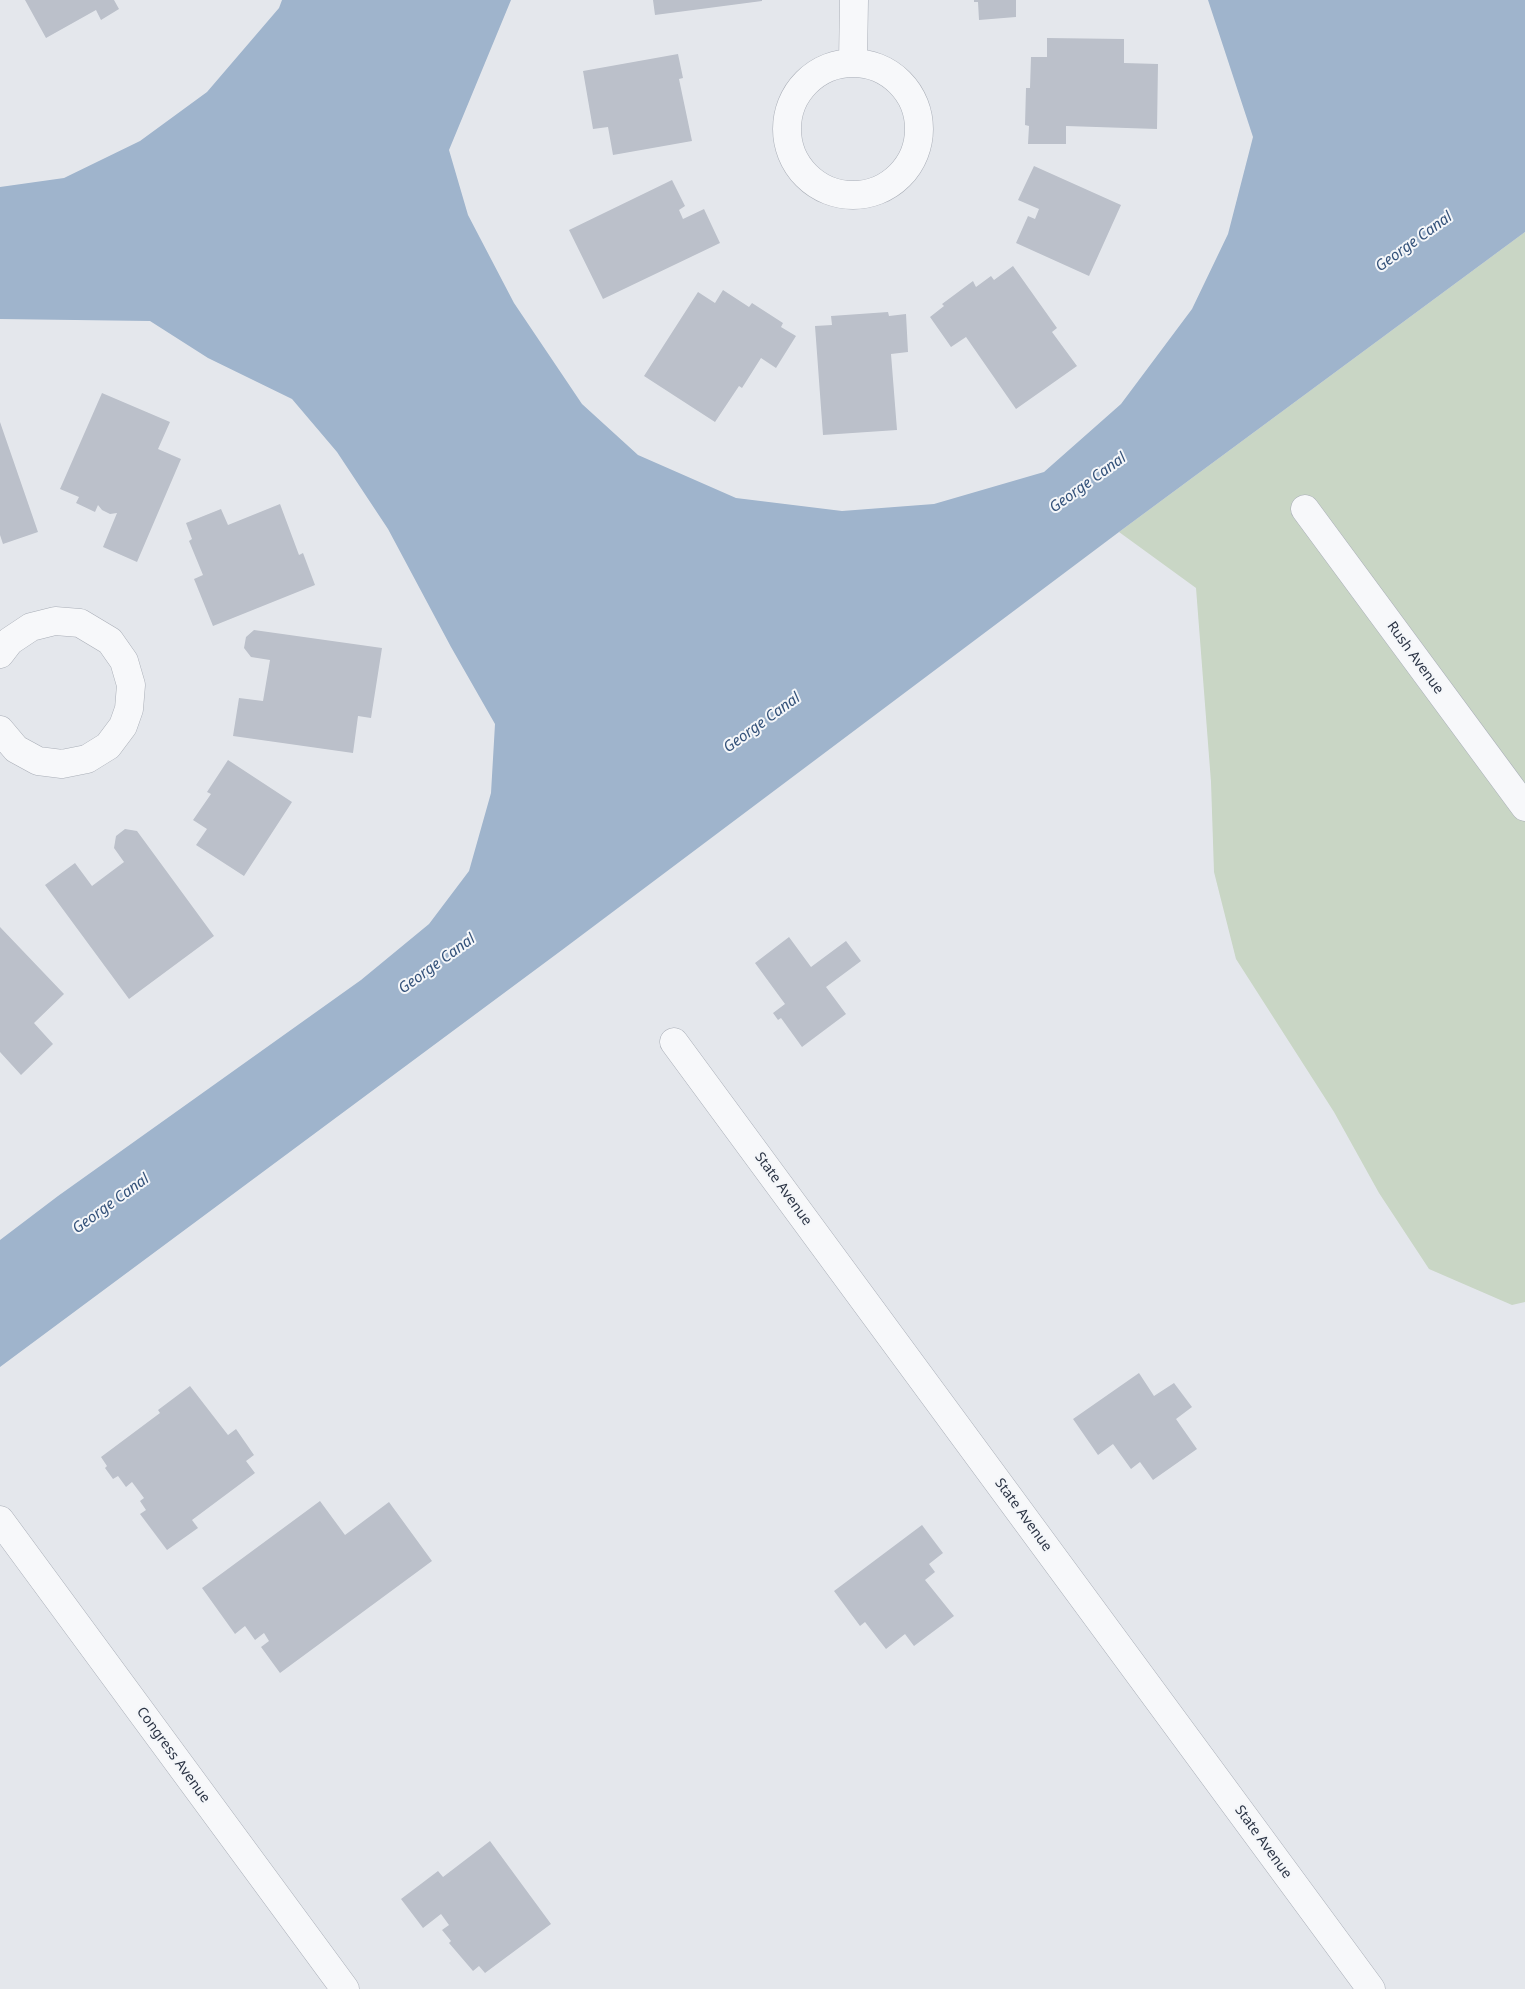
<!DOCTYPE html>
<html>
<head>
<meta charset="utf-8">
<style>
  body { margin:0 }
  canvas { display:block; background:#e4e7ec }
</style>
</head>
<body>
<canvas width="1525" height="1989"></canvas>
<script>
const ctx = document.querySelector('canvas').getContext('2d');
ctx.lineJoin = 'round';
function fill(path, color) {
  ctx.fillStyle = color;
  ctx.fill(path, 'evenodd');
}
function shape(rows) {
  const path = new Path2D();
  for (const r of rows) {
    if (r.length === 3) {
      path.moveTo(r[0] + r[2], r[1]);
      path.arc(r[0], r[1], r[2], 0, 2 * Math.PI);
      continue;
    }
    path.moveTo(r[0], r[1]);
    for (let i = 2; i < r.length; i += 2) path.lineTo(r[i], r[i + 1]);
  }
  return path;
}
function stroke(path, color, width, dash) {
  ctx.strokeStyle = color;
  ctx.lineWidth = width;
  ctx.lineCap = dash ? 'butt' : 'round';
  ctx.setLineDash(dash || []);
  ctx.stroke(path);
}
function label(font, color, halo, rows, align = 'center') {
  ctx.font = font + ' "Noto Sans",sans-serif';
  ctx.lineWidth = 4;
  ctx.setLineDash([]);
  ctx.textBaseline = 'middle';
  ctx.strokeStyle = halo;
  ctx.fillStyle = color;
  for (const [text, x, y, turn = 0] of rows) {
    ctx.save();
    ctx.translate(x, y);
    ctx.rotate((+turn || 0) * Math.PI / 180);
    ctx.textAlign = isNaN(turn) ? turn : align;
    if (halo) ctx.strokeText(text, 0, 0);
    ctx.fillText(text, 0, 0);
    ctx.restore();
  }
}
fill(shape([
  [1525,232,1525,1302,1512,1305,1429,1269,1379,1193,1334,1112,1236,959,1214,872,1211,782,1196,588,1119,532]
]), '#c9d6c5');
fill(shape([
  [282,0,511,0,449,150,468,215,514,303,582,404,638,455,736,498,842,511,934,504,1044,472,1121,404,1192,309,1228,234,1253,137,1208,0,1525,0,1525,232,1119,532,562,950,0,1367,0,1240,58,1196,361,980,429,924,469,871,491,793,495,724,451,647,388,529,337,452,292,399,208,358,150,321,0,319,0,187,64,178,140,141,207,92,279,8]
]), '#9fb4cc');
fill(shape([
  [25,0,114,0,119,9,101,20,96,10,46,38],
  [653,0,762,0,762,1,655,15],
  [974,0,1016,0,1016,17,979,20,978,2,974,2],
  [1047,38,1124,39,1124,63,1158,64,1157,129,1066,126,1066,144,1028,144,1029,126,1025,125,1026,88,1030,88,1031,57,1047,57],
  [678,54,683,78,679,79,692,141,613,155,608,127,593,129,583,71],
  [1034,166,1121,205,1089,276,1016,243,1028,216,1035,219,1039,209,1018,200],
  [672,180,685,206,679,210,683,219,704,209,720,243,603,299,569,230],
  [1013,266,1057,328,1052,332,1077,366,1016,409,966,337,951,347,930,317,944,306,942,304,973,281,976,287,991,276,994,280],
  [723,290,749,307,752,303,783,323,781,327,796,336,776,368,761,358,742,388,739,386,715,422,644,376,698,292,715,303],
  [888,312,889,316,906,314,908,352,891,354,897,430,823,435,815,326,832,325,831,316],
  [102,393,170,422,158,449,181,459,137,562,103,547,117,513,110,514,102,510,98,505,95,512,76,503,79,497,60,489],
  [0,422,38,532,3,544,0,535],
  [280,504,299,555,303,553,315,585,213,626,194,579,203,575,189,541,192,539,186,523,221,509,228,525],
  [254,630,382,648,371,718,358,716,353,753,233,736,239,698,263,701,270,660,251,657,244,648,246,637],
  [228,760,292,802,244,876,196,845,207,829,193,820,211,794,207,792],
  [125,829,137,831,214,936,129,999,45,885,75,863,92,886,124,862,114,848,116,836],
  [0,927,64,994,34,1023,53,1044,21,1075,0,1052],
  [789,937,811,967,846,941,861,961,826,987,846,1014,802,1047,781,1018,778,1020,773,1013,785,1004,755,963],
  [1139,1373,1154,1396,1174,1383,1192,1407,1176,1419,1197,1449,1153,1480,1140,1462,1131,1469,1113,1444,1098,1455,1073,1419],
  [190,1386,228,1435,236,1429,254,1455,246,1461,255,1473,192,1520,198,1528,167,1550,140,1514,146,1510,140,1501,144,1498,132,1482,126,1487,118,1476,113,1479,105,1468,107,1466,101,1457,160,1413,158,1410],
  [320,1501,345,1535,389,1502,432,1561,280,1673,261,1647,269,1641,264,1633,255,1640,245,1626,235,1634,202,1588],
  [922,1525,943,1553,929,1564,935,1572,925,1580,954,1616,914,1646,905,1634,886,1649,865,1622,860,1626,834,1591],
  [490,1841,551,1924,485,1973,479,1966,473,1971,449,1943,451,1941,442,1930,449,1925,441,1914,423,1928,401,1899,438,1871,443,1877]
]), '#bbc0ca');
const minor = shape([
  [853,62,854,0],
  [853,129,66],
  [1305,509,1525,807],
  [0,654,10,641,31,627,55,621,80,623,110,641,124,661,131,685,129,709,123,726,108,746,87,759,62,764,38,761,16,749,0,730],
  [674,1042,1371,1989],
  [0,1520,345,1989]
]);
stroke(minor, '#a9aeb7', 29);
stroke(minor, '#f7f8fa', 28);
label('14px', '#2b3445', '#f4f6f9', [
  ["Rush Avenue",1415,658,54],
  ["State Avenue",783,1189,54],
  ["State Avenue",1023,1515,54],
  ["Congress Avenue",173,1755,54],
  ["State Avenue",1263,1842,54]
]);
label('italic 15px', '#34527a', '#f4f6f9', [
  ["George Canal",1414,242,-36],
  ["George Canal",1088,483,-36],
  ["George Canal",762,723,-36],
  ["George Canal",437,964,-36],
  ["George Canal",111,1204,-36]
]);
</script>
</body>
</html>
